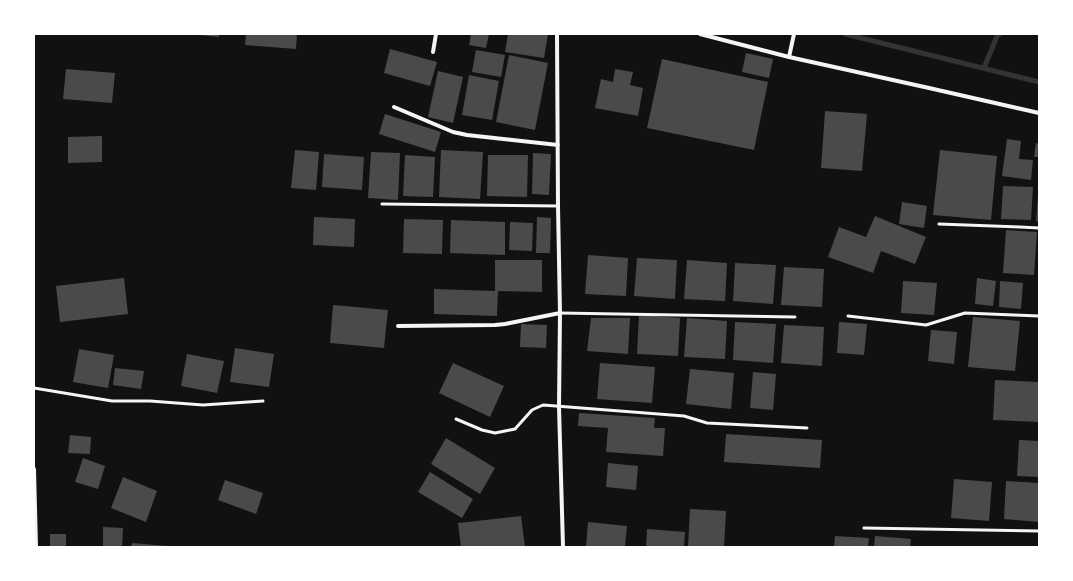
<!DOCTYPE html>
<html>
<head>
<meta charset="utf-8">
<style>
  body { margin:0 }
  #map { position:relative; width:1073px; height:581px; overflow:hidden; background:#111; font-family:"Source Sans 3",sans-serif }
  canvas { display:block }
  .frame { position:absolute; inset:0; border:35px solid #fff; pointer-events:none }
</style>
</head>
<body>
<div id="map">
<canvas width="1073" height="581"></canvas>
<div class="frame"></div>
</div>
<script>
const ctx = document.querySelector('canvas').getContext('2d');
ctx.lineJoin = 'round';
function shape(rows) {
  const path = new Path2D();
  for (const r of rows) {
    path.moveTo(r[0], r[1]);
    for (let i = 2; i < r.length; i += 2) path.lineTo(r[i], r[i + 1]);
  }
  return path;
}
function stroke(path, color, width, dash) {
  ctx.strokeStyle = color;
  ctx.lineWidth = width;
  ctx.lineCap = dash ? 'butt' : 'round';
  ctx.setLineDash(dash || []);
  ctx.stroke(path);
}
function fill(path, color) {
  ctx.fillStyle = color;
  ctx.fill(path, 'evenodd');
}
stroke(shape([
  [845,34,1039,82],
  [984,68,997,36,1000,34]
]), '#333', 5);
fill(shape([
  [199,34,219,34,219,37,199,35],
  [246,34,297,34,296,49,245,45],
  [471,34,489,34,486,48,469,45],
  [508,34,548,34,544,58,505,52],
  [390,49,437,62,430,86,384,73],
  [476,50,505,55,501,77,472,72],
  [746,53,773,59,769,78,742,72],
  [509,55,548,63,535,130,496,122],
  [662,59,768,82,754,150,647,128],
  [66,69,115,73,112,103,63,99],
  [615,69,633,72,630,85,643,88,638,116,595,108,601,79,613,82],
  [438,71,463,77,453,123,428,117],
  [469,75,499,81,492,120,462,115],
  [825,111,867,114,862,171,821,168],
  [385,114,441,132,435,152,379,134],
  [102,136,102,162,68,163,68,137],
  [1007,139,1021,141,1019,159,1033,160,1031,180,1002,176],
  [1036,143,1039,144,1039,157,1034,157],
  [295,150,319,152,316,190,291,188],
  [441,150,483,152,480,199,439,197],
  [940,150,997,156,991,220,933,215],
  [371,152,400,153,398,200,368,198],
  [533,153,551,154,549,195,532,194],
  [324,154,364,157,362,190,322,187],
  [405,155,435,157,433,197,403,196],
  [488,155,528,155,527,197,487,196],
  [1003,186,1033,187,1031,220,1001,219],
  [1038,195,1039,195,1039,221,1036,221],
  [902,202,927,206,924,228,899,224],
  [875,216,926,237,915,264,881,251,873,273,828,257,839,227,866,237],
  [314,217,355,219,354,247,313,245],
  [537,217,551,218,550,253,536,253],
  [404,219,443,220,442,254,403,253],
  [451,220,505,222,505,255,450,253],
  [510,222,533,223,532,251,509,250],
  [1006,230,1037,232,1034,275,1003,273],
  [588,255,628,258,626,296,585,294],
  [637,258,677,260,675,299,634,296],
  [495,260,542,260,542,292,498,291,497,316,434,314,434,289,495,291],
  [687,260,727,263,725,301,684,299],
  [735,263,776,265,773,304,733,301],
  [784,267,824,269,822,307,781,305],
  [124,278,128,314,60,322,56,286],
  [977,278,996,281,993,306,975,304],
  [903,281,937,283,934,315,901,313],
  [1000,281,1023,283,1021,309,999,307],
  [333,305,388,310,384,348,330,343],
  [639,315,680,318,678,356,637,354],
  [973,317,1020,321,1015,371,968,367],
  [591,318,630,318,628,354,587,351],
  [687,318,727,321,725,359,684,357],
  [735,322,776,324,773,363,733,360],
  [839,322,867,324,864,355,837,353],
  [521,324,547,325,546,348,520,347],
  [784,325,824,327,822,366,781,363],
  [931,330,957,332,954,364,928,361],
  [235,348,274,354,269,387,230,382],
  [79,349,114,355,108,388,73,382],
  [187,354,224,361,217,393,181,386],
  [453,363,504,386,490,417,439,393],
  [600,363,655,367,652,403,597,399],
  [115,368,144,371,141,389,113,385],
  [690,369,734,373,731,409,686,404],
  [753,372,776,374,773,410,750,408],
  [995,380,1039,382,1039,422,993,420],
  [579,413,655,418,654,428,665,428,663,456,606,452,608,428,578,426],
  [726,434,822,440,820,468,724,462],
  [70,435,91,437,90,454,68,453],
  [446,438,495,468,480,494,431,464],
  [1019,440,1039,441,1039,477,1017,476],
  [83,458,105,466,98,489,75,482],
  [608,463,638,466,636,490,606,487],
  [430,472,473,499,462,518,418,492],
  [123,477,157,491,146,522,111,508],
  [954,479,992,482,989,521,951,518],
  [225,480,263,493,256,514,218,500],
  [1006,481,1039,483,1039,522,1004,519],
  [690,509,726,511,724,547,688,547],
  [521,516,525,547,461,547,458,523],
  [588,522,627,526,625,547,586,547],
  [103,527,123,528,122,547,103,547],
  [647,529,685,532,684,547,646,547],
  [50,534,66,534,66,547,50,547],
  [835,536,869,538,868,547,834,547],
  [875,536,911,539,910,547,874,547],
  [132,543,167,546,167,547,131,547]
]), '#4a4a4a');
stroke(shape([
  [382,204,558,206],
  [939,224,1020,227,1039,228],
  [560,313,795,317],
  [848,316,926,325,965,313,1039,316],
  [34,388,112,401,150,401,203,405,263,401],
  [456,419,482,430,495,433,515,429,532,410,543,405,684,416,707,423,807,428],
  [864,528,1039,531]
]), '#f5f5f5', 3);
stroke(shape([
  [557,34,558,206,560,313,559,407,563,547],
  [700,34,789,57,929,88,1039,113],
  [433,52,436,34],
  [789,57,794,34],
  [394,107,453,132,467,135,558,145],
  [398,326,495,325,505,324,560,313],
  [34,469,36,547]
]), '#f5f5f5', 4);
</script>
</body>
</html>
